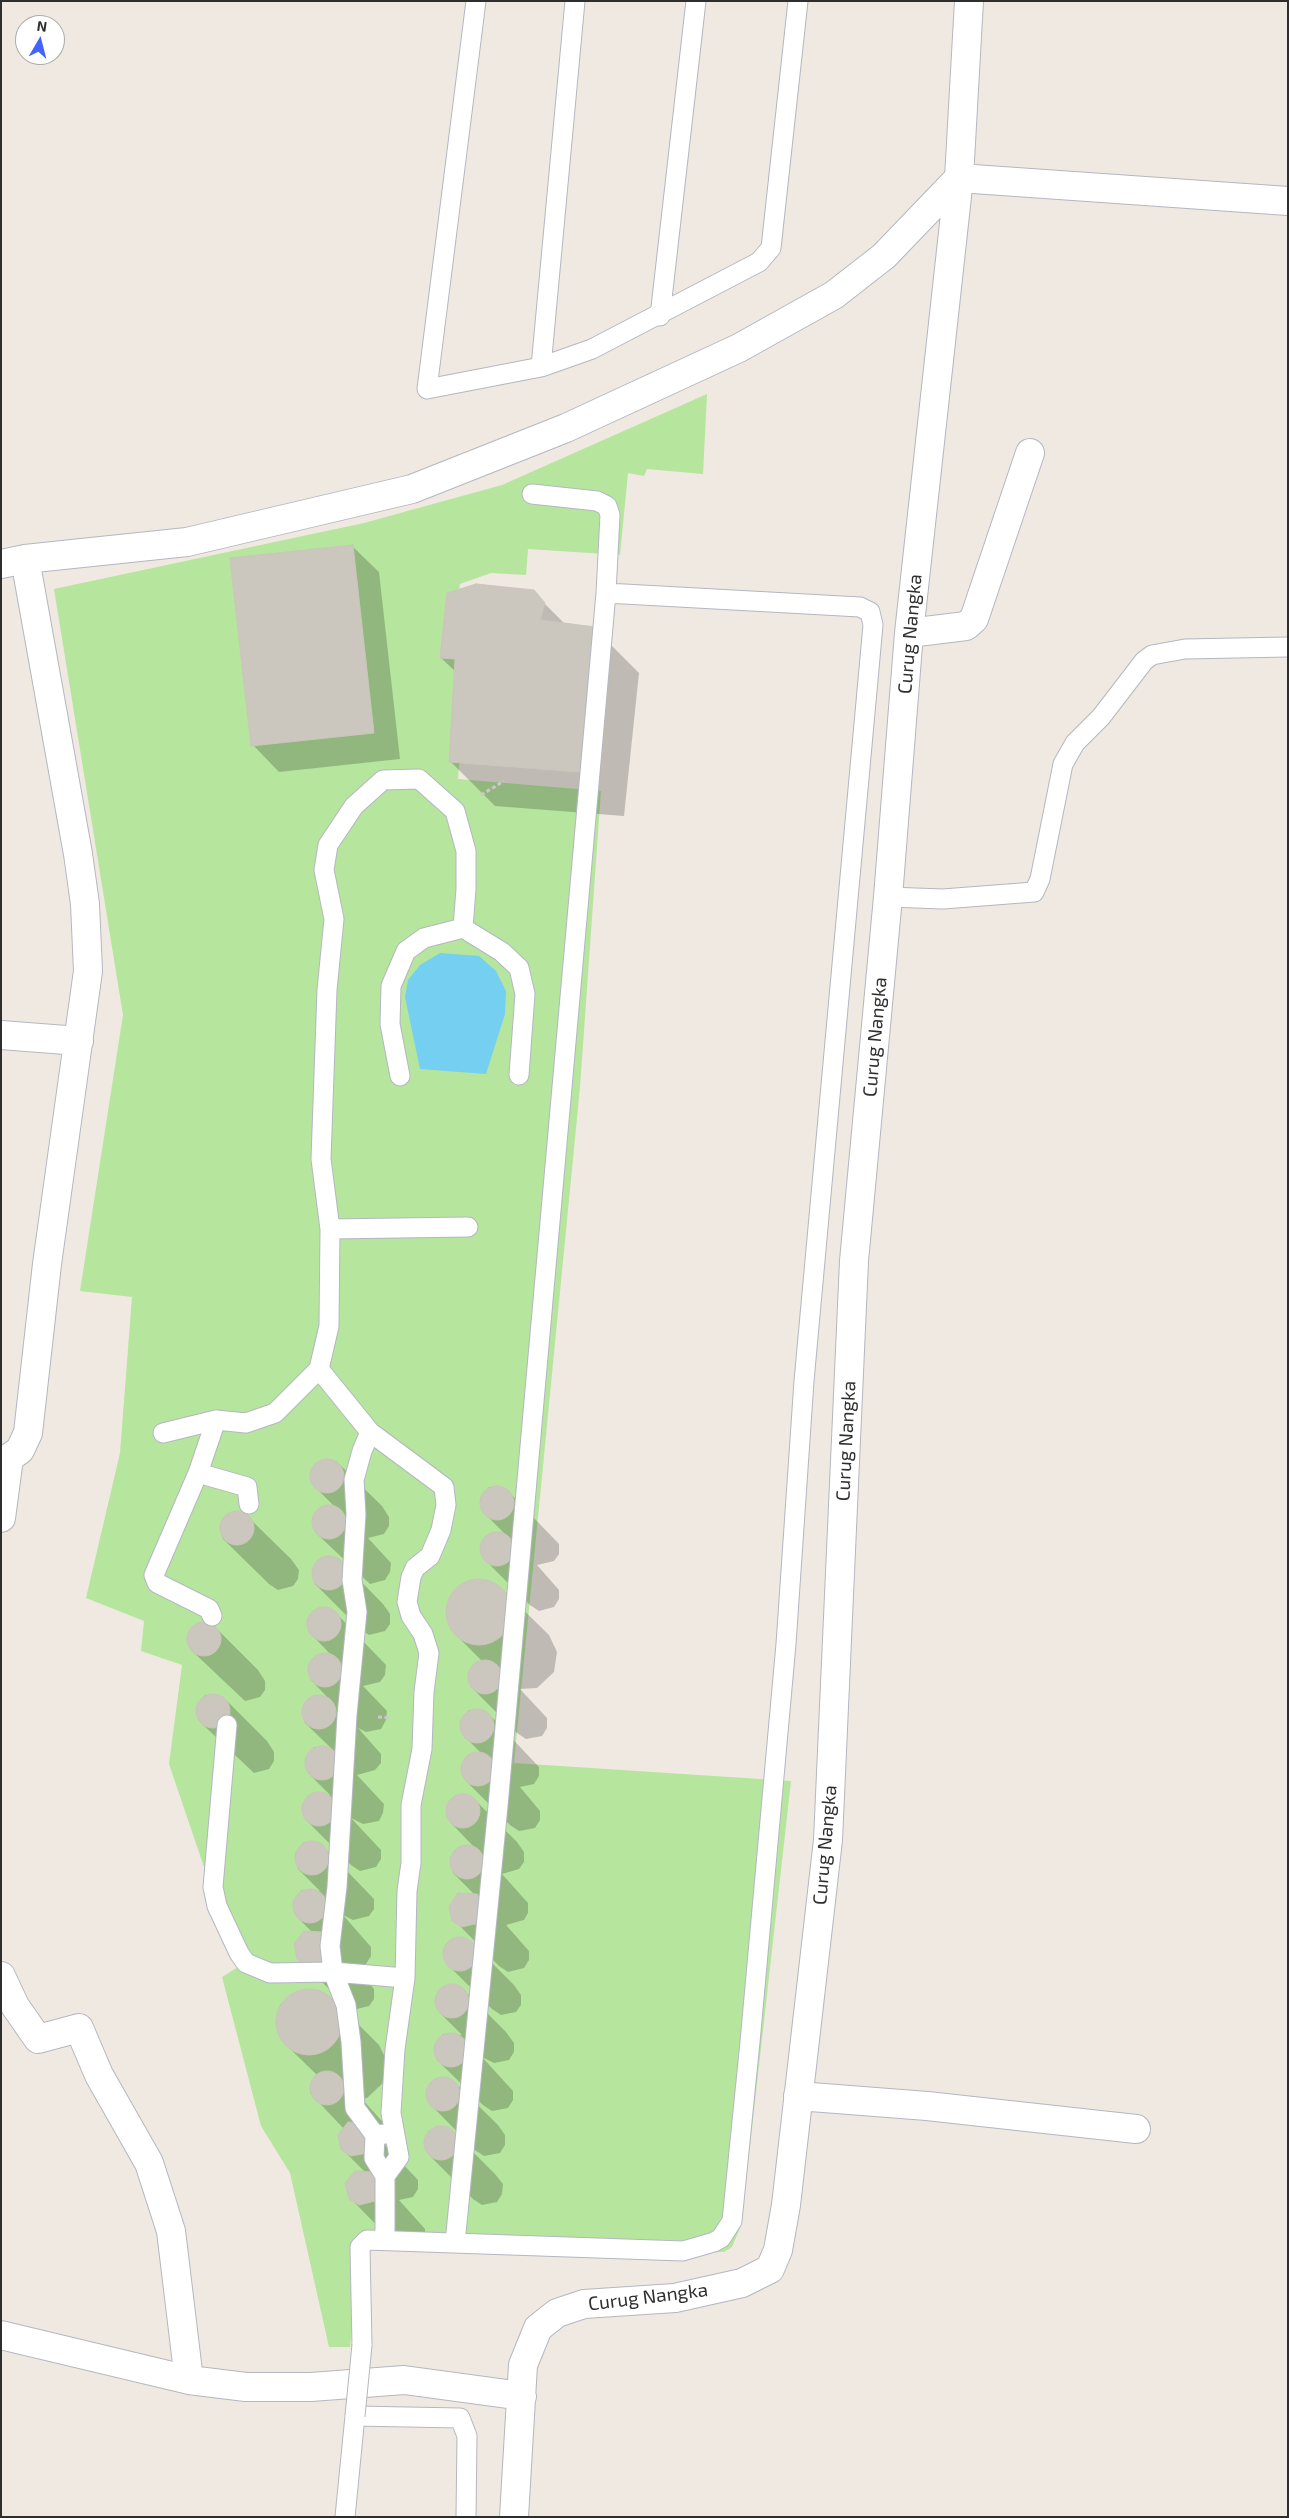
<!DOCTYPE html>
<html>
<head>
<meta charset="utf-8">
<style>
  body { margin:0 }
  #map { position:relative; width:1289px; height:2518px; overflow:hidden; background:#efe9e1; font-family:"Exo 2",sans-serif }
  canvas { display:block }
  .frame { position:absolute; inset:0; border:2px solid #2e2e2e; pointer-events:none }
  .north { position:absolute; left:15px; top:15px; width:50px; height:50px; box-sizing:border-box; background:#fff; border:1px solid #ababab; border-radius:50%; rotate:8deg; font-size:14px; font-weight:700; line-height:20px; text-align:center; color:#2e2e2e }
  .north::after { content:''; display:block; margin:auto; width:18px; height:22px; background:#4264fb; clip-path:polygon(50% 0,100% 100%,50% 72%,0 100%) }
</style>
</head>
<body>
<div id="map">
<canvas width="1289" height="2518"></canvas>
<div class="frame"></div>
<div class="north">N</div>
</div>
<script>
const ctx = document.querySelector('canvas').getContext('2d');
ctx.lineJoin = 'round';
function fill(path, color) {
  ctx.fillStyle = color;
  ctx.fill(path, 'evenodd');
}
function shape(rows) {
  const path = new Path2D();
  for (const r of rows) {
    if (r.length === 3) {
      path.moveTo(r[0] + r[2], r[1]);
      path.arc(r[0], r[1], r[2], 0, 2 * Math.PI);
      continue;
    }
    path.moveTo(r[0], r[1]);
    for (let i = 2; i < r.length; i += 2) path.lineTo(r[i], r[i + 1]);
  }
  return path;
}
function stroke(path, color, width, dash) {
  ctx.strokeStyle = color;
  ctx.lineWidth = width;
  ctx.lineCap = dash ? 'butt' : 'round';
  ctx.setLineDash(dash || []);
  ctx.stroke(path);
}
function label(font, color, halo, rows, align = 'center') {
  ctx.font = font + ' "Exo 2",sans-serif';
  ctx.lineWidth = 4;
  ctx.setLineDash([]);
  ctx.textBaseline = 'middle';
  ctx.strokeStyle = halo;
  ctx.fillStyle = color;
  for (const [text, x, y, turn = 0] of rows) {
    ctx.save();
    ctx.translate(x, y);
    ctx.rotate((+turn || 0) * Math.PI / 180);
    ctx.textAlign = isNaN(turn) ? turn : align;
    if (halo) ctx.strokeText(text, 0, 0);
    ctx.fillText(text, 0, 0);
    ctx.restore();
  }
}
fill(shape([
  [707,394,703,474,647,469,644,476,628,473,620,555,528,549,526,575,491,573,460,584,452,654,468,657,458,779,601,791,580,1087,514,1763,791,1781,741,2226,732,2247,724,2252,568,2253,362,2243,350,2347,329,2347,290,2173,261,2126,222,1977,238,1967,169,1764,182,1665,141,1651,144,1621,86,1598,120,1453,132,1297,80,1291,123,1015,54,589,364,523,502,485]
]), '#b6e59e');
fill(shape([
  [440,953,479,956,496,971,506,991,505,1014,486,1074,420,1069,405,997,408,980,420,965]
]), '#75cff0');
fill(shape([
  [352,546,379,572,400,759,279,772,253,745],
  [533,592,566,625,594,628,639,673,624,816,495,806,450,761,456,672,441,658],
  [320,1461,336,1461,382,1506,389,1517,389,1526,384,1534,368,1538,391,1563,390,1572,385,1580,370,1584,316,1533,312,1519,321,1507,335,1507,314,1486,310,1473],
  [489,1487,506,1489,559,1544,559,1554,554,1561,537,1565,559,1590,559,1599,554,1607,539,1611,530,1605,484,1559,480,1545,490,1534,505,1534,484,1513,480,1499],
  [229,1513,245,1514,291,1559,299,1570,298,1579,293,1586,278,1590,269,1584,223,1539,220,1525],
  [321,1558,338,1558,383,1604,390,1614,390,1624,385,1631,369,1635,360,1629,315,1584,312,1570],
  [487,1580,503,1590,549,1635,557,1652,554,1672,537,1688,520,1689,547,1718,547,1728,542,1736,526,1739,517,1733,471,1687,468,1674,477,1662,483,1662,451,1630,446,1615,450,1596,464,1583],
  [316,1609,333,1610,386,1665,385,1675,380,1682,363,1686,387,1711,386,1720,381,1729,366,1732,358,1728,381,1754,381,1763,375,1770,357,1775,384,1804,383,1813,379,1821,363,1824,351,1818,381,1850,381,1859,376,1867,360,1871,351,1865,305,1819,302,1806,311,1794,330,1795,308,1773,305,1759,314,1747,331,1748,305,1723,302,1709,311,1697,328,1698,311,1680,308,1667,317,1655,332,1656,311,1634,307,1620],
  [196,1624,213,1625,258,1670,265,1681,265,1690,260,1697,245,1701,191,1650,187,1636],
  [205,1695,222,1696,267,1741,274,1752,274,1761,269,1769,254,1773,200,1722,196,1707],
  [469,1710,486,1711,539,1767,539,1776,534,1784,520,1787,540,1811,540,1820,535,1828,519,1831,510,1825,465,1780,461,1766,470,1754,483,1755,464,1736,460,1722],
  [455,1796,472,1797,517,1842,524,1852,524,1862,519,1869,502,1874,528,1903,528,1913,524,1920,506,1925,529,1951,529,1960,524,1968,508,1972,499,1966,454,1920,475,1895,453,1873,450,1858,459,1847,475,1848,450,1822,446,1807],
  [304,1842,320,1843,374,1899,374,1909,369,1916,353,1920,343,1915,371,1947,371,1956,366,1964,354,1966,374,1989,374,1999,369,2006,353,2010,344,2004,298,1958,313,1933,296,1916,293,1902,302,1890,320,1891,298,1869,295,1854],
  [452,1939,469,1940,514,1985,521,1995,521,2005,516,2012,501,2015,492,2009,447,1964,443,1950],
  [445,1986,461,1987,506,2032,514,2043,514,2052,509,2060,494,2063,482,2057,513,2091,513,2100,508,2108,492,2111,483,2105,437,2060,434,2046,443,2034,462,2035,439,2012,435,1998],
  [318,1990,334,2000,379,2045,387,2061,384,2082,367,2098,362,2099,389,2129,389,2139,385,2145,418,2180,418,2189,413,2197,399,2200,425,2229,425,2238,395,2244,350,2198,366,2173,343,2150,344,2129,310,2093,310,2085,317,2075,281,2040,276,2024,280,2005,293,1993],
  [435,2079,452,2080,498,2125,505,2135,505,2145,500,2153,484,2156,475,2150,430,2104,426,2091],
  [433,2128,450,2129,495,2174,503,2184,502,2194,497,2202,482,2205,473,2199,428,2154,424,2140]
]), '#0003');
const building = shape([
  [353,545,374,733,251,746,230,558,353,545],
  [476,584,534,590,545,603,540,620,595,627,579,772,449,762,455,659,440,658,447,593,476,584],
  [327,1476,17],
  [497,1503,17],
  [329,1522,17],
  [237,1528,17],
  [497,1549,17],
  [329,1573,17],
  [479,1612,33],
  [324,1624,17],
  [204,1639,17],
  [325,1670,17],
  [485,1677,17],
  [213,1711,17],
  [319,1712,17],
  [477,1726,17],
  [322,1763,17],
  [478,1769,17],
  [319,1809,17],
  [463,1811,17],
  [312,1858,17],
  [467,1862,17],
  [310,1906,17],
  [458,1893,477,1894,484,1905,479,1923,462,1927,452,1921,449,1906,458,1893],
  [304,1931,322,1932,329,1943,324,1962,307,1965,297,1959,294,1944,304,1931],
  [460,1954,17],
  [452,2001,17],
  [309,2022,33],
  [451,2050,17],
  [327,2088,17],
  [443,2094,17],
  [348,2122,365,2123,368,2153,351,2156,341,2150,338,2135,348,2122],
  [441,2143,17],
  [355,2171,373,2172,381,2193,375,2201,359,2205,349,2199,345,2183,355,2171]
]);
fill(building, '#cbc7bf');
stroke(building, '#cbc5ba', 1);
const lane = shape([
  [476,1,427,389,541,367,592,349,759,262,771,248,798,1],
  [660,316,696,1],
  [541,367,575,1],
  [888,897,943,899,1034,892,1040,879,1063,764,1075,743,1101,717,1144,661,1152,655,1185,649,1288,647],
  [463,928,502,952,519,968,525,994,519,1075],
  [330,1229,468,1227],
  [370,1432,319,1369,329,1326,330,1229,321,1159,327,990,334,919,324,870,328,845,354,806,383,780,419,779,455,811,466,851,466,889,463,928,424,938,406,951,391,986,390,1024,400,1076],
  [163,1433,216,1420,246,1423,275,1413,319,1369],
  [198,1473,247,1487,249,1504],
  [212,1616,209,1609,157,1583,154,1575,198,1473,216,1420],
  [227,1725,213,1887,217,1906,239,1953,246,1963,270,1973,333,1972,405,1978],
  [375,2135,355,2108,351,2042,346,2005,333,1972,330,1946,337,1887,347,1715,357,1612,352,1580,356,1514,354,1480,362,1451,370,1432,444,1487,446,1505,441,1530,430,1556,415,1568,411,1577,407,1602,411,1616,423,1634,429,1653,424,1692,422,1749,411,1805,411,1863,407,1891,405,1978,395,2049,391,2113,399,2157,385,2176,374,2158,375,2135,394,2133],
  [385,2239,385,2176],
  [455,2243,498,1806,549,1233,606,593,610,515,607,506,597,501,532,494],
  [362,2345,360,2247,367,2240,683,2251,714,2242,721,2238,732,2221,750,2042,786,1644,804,1381,873,625,870,612,860,607,606,593],
  [345,2517,355,2416,460,2418,467,2436,466,2517]
]);
const street = shape([
  [1,564,25,559,187,542,412,489,566,428,739,348,834,295,884,256,959,178],
  [909,633,966,626,974,619,1030,453],
  [1,1035,79,1041],
  [1,1460,9,1458,20,1450,28,1433,47,1264,88,971,85,904,78,854,25,559],
  [1,1518,9,1458],
  [1,1976,15,2006,38,2039,79,2028,99,2075,149,2163,171,2231,189,2380],
  [798,2096,927,2106,1136,2129],
  [1,2335,189,2380,246,2387,311,2387,404,2380,522,2396],
  [514,2517,523,2365,538,2328,557,2313,584,2304,675,2298,742,2283,770,2269,778,2250,786,2205,828,1840,854,1261,888,897,909,633,959,178]
]);
const secondary = shape([
  [969,1,959,178,1288,201]
]);
stroke(lane, '#b4b7c1', 21);
stroke(street, '#b4b7c1', 30);
stroke(secondary, '#b4b7c1', 30);
stroke(shape([
  [481,795,504,781],
  [378,1717,391,1718]
]), '#c9c9c9', 3, [4, 2.5]);
stroke(lane, '#fff', 19);
stroke(street, '#fff', 28);
stroke(secondary, '#fff', 28);
const laneBridge = shape([
  [355,2416,362,2345]
]);
stroke(laneBridge, '#b4b7c1', 21, []);
stroke(laneBridge, '#fff', 19);
label('19px', '#2e2e2e', '#fff', [
  ["Curug Nangka",910,634,-85],
  ["Curug Nangka",875,1037,-85],
  ["Curug Nangka",846,1441,-87],
  ["Curug Nangka",825,1845,-85],
  ["Curug Nangka",648,2297,-7]
]);
</script>
</body>
</html>
